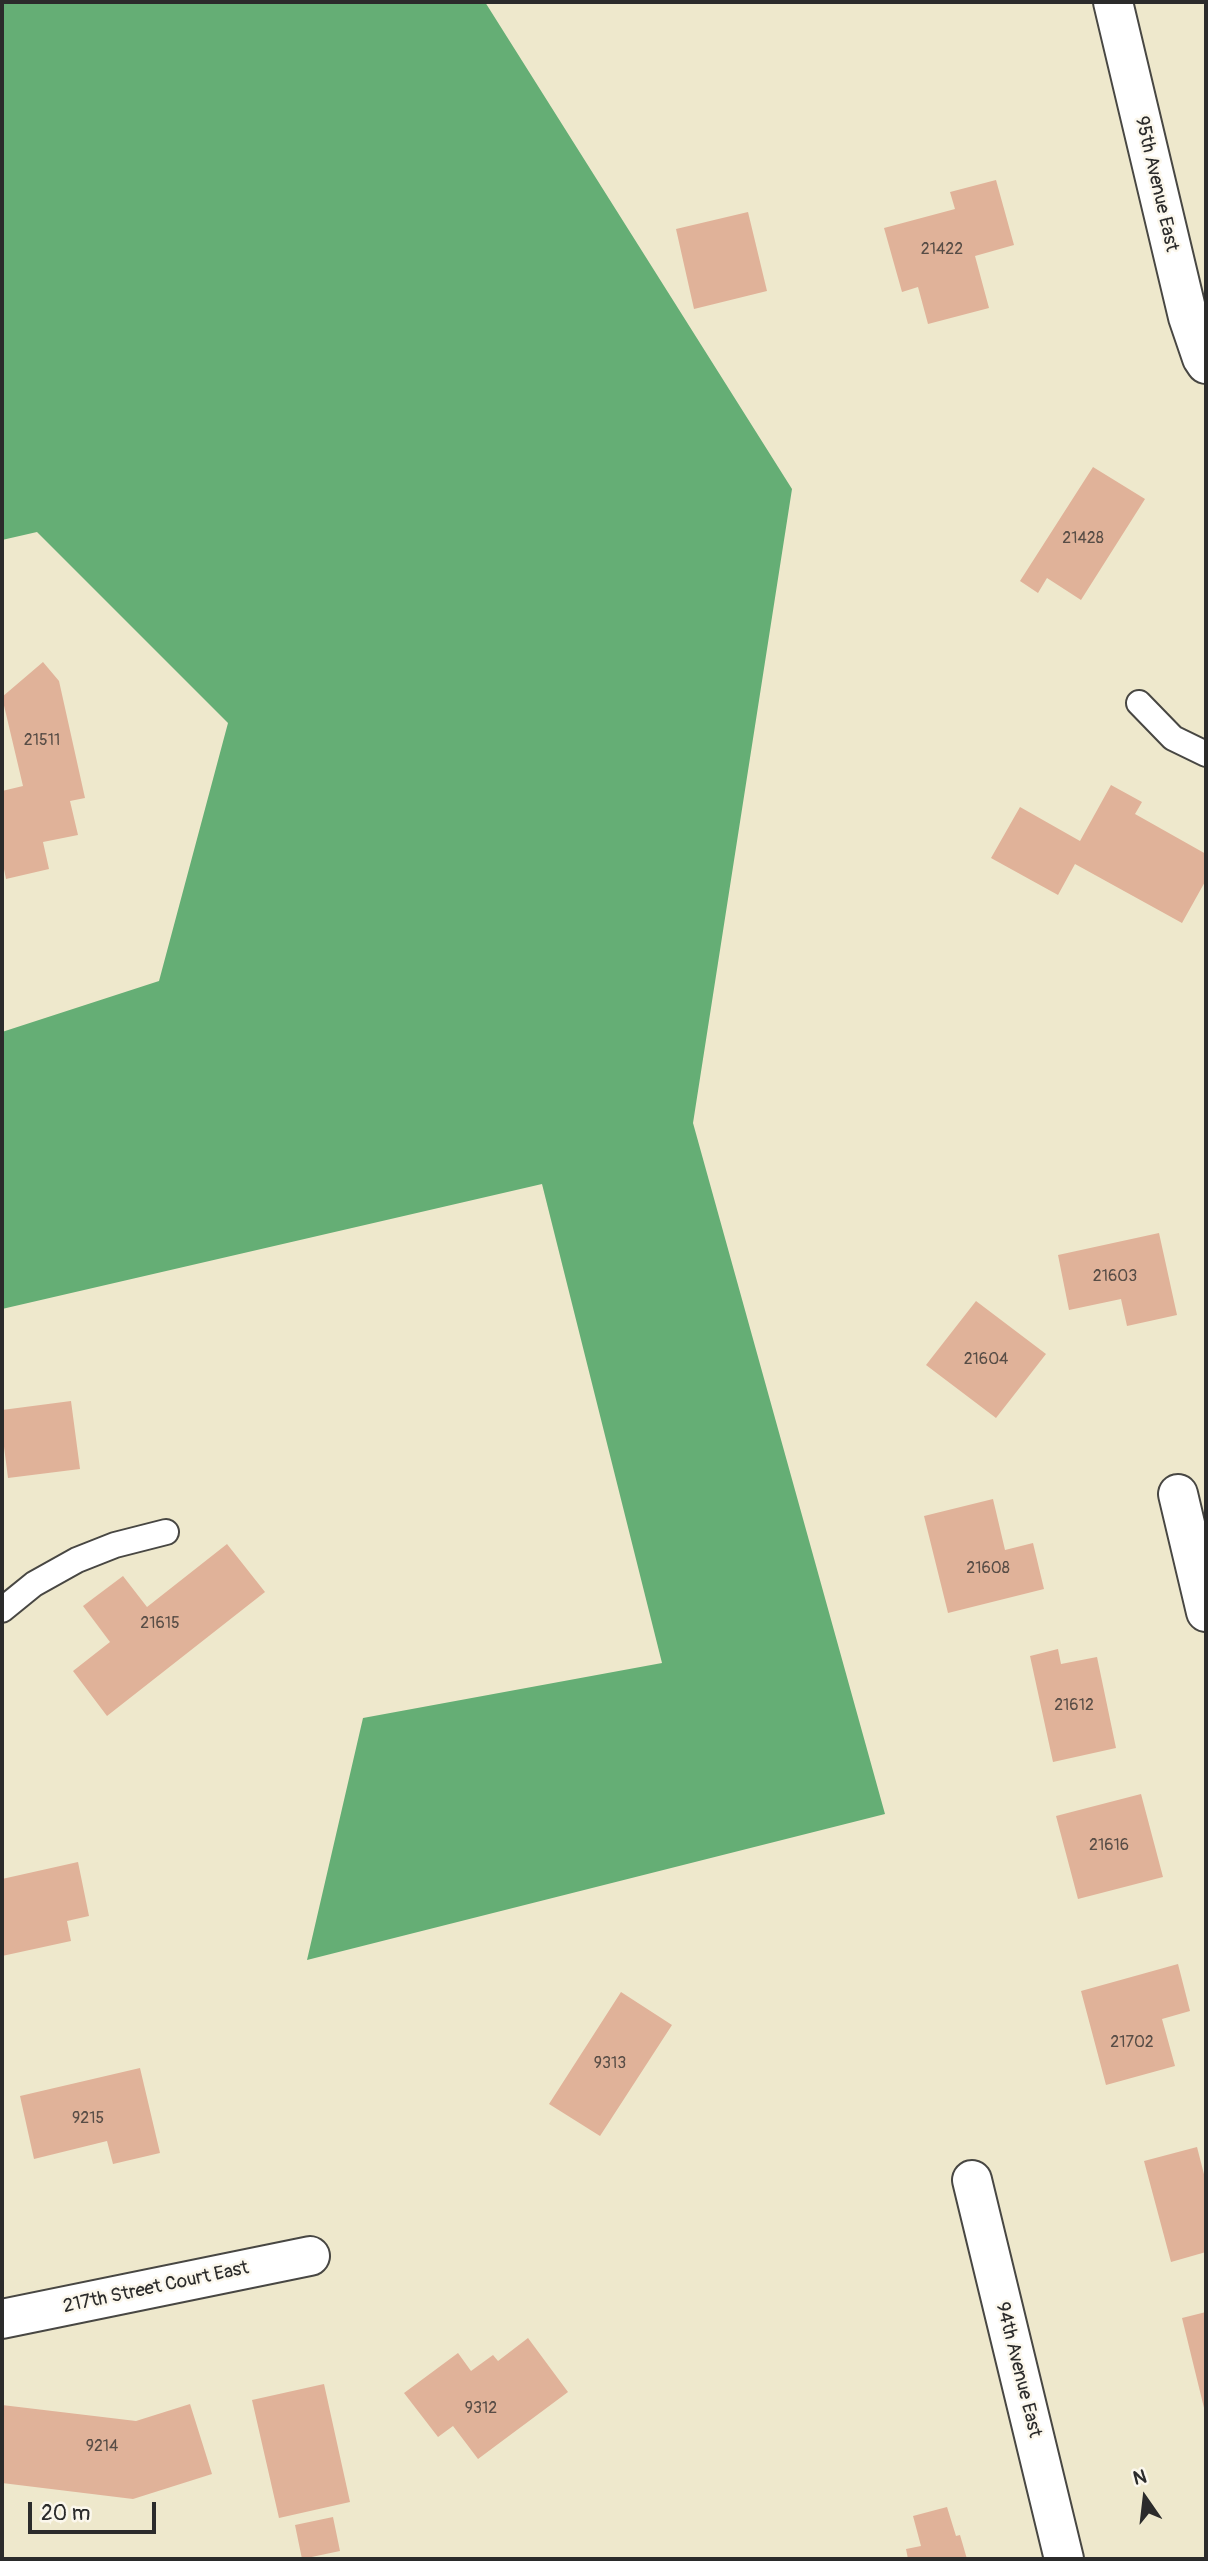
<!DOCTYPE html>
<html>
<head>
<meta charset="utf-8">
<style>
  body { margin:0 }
  #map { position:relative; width:1208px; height:2561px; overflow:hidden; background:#eee8cc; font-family:Pangolin,sans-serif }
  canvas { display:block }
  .frame { position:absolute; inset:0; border:4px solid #2b2b2b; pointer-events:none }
  .north { position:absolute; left:1110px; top:2463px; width:70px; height:70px; -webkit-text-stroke:5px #fbf7ec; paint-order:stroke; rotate:346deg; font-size:19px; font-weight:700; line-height:28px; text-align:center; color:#2b2b2b }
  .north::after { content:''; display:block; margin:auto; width:24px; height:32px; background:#2b2b2b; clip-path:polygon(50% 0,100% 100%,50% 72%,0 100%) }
  .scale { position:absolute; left:28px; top:2502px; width:128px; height:32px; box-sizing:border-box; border:4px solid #2b2b2b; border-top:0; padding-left:9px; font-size:21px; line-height:24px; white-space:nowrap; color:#2b2b2b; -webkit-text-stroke:5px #fbf7ec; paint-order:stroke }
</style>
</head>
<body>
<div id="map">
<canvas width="1208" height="2561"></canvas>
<div class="frame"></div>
<div class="north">N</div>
<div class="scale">20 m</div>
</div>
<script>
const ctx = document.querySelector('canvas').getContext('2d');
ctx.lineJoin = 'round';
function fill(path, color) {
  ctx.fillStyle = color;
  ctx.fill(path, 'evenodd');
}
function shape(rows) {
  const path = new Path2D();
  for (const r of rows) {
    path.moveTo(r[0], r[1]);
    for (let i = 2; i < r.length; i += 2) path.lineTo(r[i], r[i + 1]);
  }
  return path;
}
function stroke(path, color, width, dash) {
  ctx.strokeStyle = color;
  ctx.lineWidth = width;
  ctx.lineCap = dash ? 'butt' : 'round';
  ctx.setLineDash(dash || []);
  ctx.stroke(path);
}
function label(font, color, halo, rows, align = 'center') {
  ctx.font = font + ' Pangolin,sans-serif';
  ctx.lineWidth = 5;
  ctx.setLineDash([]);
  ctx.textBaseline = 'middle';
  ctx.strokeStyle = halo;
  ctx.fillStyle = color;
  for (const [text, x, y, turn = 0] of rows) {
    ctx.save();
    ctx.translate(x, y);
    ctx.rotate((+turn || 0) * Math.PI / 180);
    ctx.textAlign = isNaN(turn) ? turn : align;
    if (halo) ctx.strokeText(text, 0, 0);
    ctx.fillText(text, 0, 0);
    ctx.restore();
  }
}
fill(shape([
  [2,2,485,2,792,489,693,1123,885,1814,307,1960,363,1718,662,1663,542,1184,2,1309,2,1032,159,981,228,723,37,532,2,540]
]), '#65ae75');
fill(shape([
  [996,180,1014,245,975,256,989,308,928,324,918,287,902,292,884,228,955,209,950,192],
  [748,212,767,291,694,309,676,229],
  [1093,467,1145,499,1081,600,1047,578,1038,593,1020,581],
  [43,662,59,681,85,798,70,801,78,835,43,842,49,869,6,879,2,859,2,791,23,786,2,697],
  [1111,785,1142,802,1135,814,1206,854,1206,880,1182,923,1075,864,1058,895,991,858,1020,807,1080,841],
  [1159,1233,1177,1315,1127,1326,1121,1299,1069,1310,1058,1255],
  [976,1301,1046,1354,996,1418,926,1365],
  [71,1401,80,1469,8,1478,2,1431,2,1410],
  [993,1499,1005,1550,1033,1543,1044,1589,948,1613,924,1516],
  [227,1544,265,1592,107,1716,73,1671,110,1642,83,1606,123,1576,147,1607],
  [1058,1649,1061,1664,1097,1657,1116,1748,1053,1762,1030,1656],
  [1141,1794,1163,1877,1078,1899,1056,1816],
  [78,1862,89,1916,67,1921,71,1941,2,1956,2,1879],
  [1178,1964,1190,2011,1162,2019,1175,2066,1106,2085,1081,1991],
  [621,1992,672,2025,600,2136,549,2104],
  [140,2068,160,2153,113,2164,107,2141,34,2159,20,2096],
  [1197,2147,1206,2182,1206,2252,1171,2262,1144,2161],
  [1206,2312,1206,2412,1205,2412,1182,2318],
  [528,2338,568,2392,478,2459,453,2426,438,2437,404,2393,458,2353,471,2371,493,2355,498,2361],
  [324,2384,350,2502,279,2518,252,2400],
  [190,2404,212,2474,133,2499,2,2483,2,2405,136,2421],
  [947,2507,956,2536,960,2535,967,2559,908,2559,906,2549,921,2546,913,2516],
  [333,2517,340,2551,302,2559,295,2525]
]), '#e0b299');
const lane = shape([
  [1139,703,1173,738,1206,754],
  [2,1610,34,1584,77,1560,115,1545,166,1532]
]);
const street = shape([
  [1113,2,1188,317,1202,358,1206,364],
  [1178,1494,1206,1612],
  [972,2180,1064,2559],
  [2,2319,310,2256]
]);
stroke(lane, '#484743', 28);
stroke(street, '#484743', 42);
stroke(lane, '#fff', 24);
stroke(street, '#fff', 38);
label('16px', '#584d46', null, [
  ["21422",942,250],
  ["21428",1083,539],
  ["21511",42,741],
  ["21603",1115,1277],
  ["21604",986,1360],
  ["21608",988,1569],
  ["21615",160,1624],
  ["21612",1074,1706],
  ["21616",1109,1846],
  ["21702",1132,2043],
  ["9313",610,2064],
  ["9215",88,2119],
  ["9312",481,2409],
  ["9214",102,2447]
]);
label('19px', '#2b2b2b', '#fbf7ec', [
  ["95th Avenue East",1156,184,77],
  ["217th Street Court East",156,2288,-12],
  ["94th Avenue East",1018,2370,76]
]);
</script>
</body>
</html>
